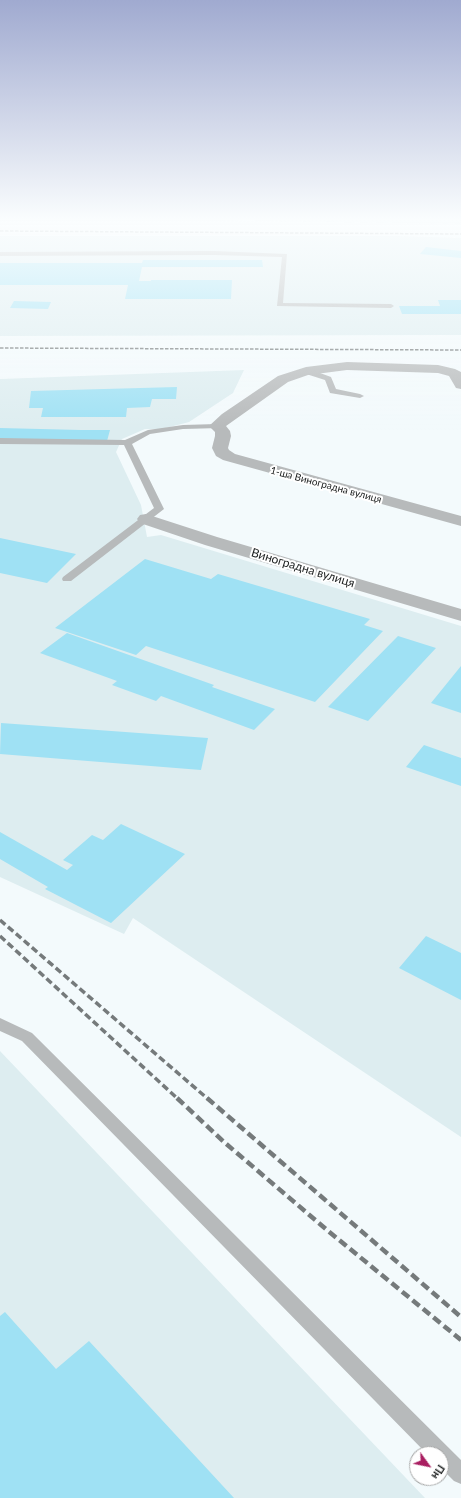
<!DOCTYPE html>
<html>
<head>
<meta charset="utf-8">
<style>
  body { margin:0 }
  #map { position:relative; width:461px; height:1498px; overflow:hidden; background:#f3fafc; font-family:Lato,sans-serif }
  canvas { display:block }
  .north { position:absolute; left:409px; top:1446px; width:40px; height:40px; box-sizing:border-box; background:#fff; border:1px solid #a6a7a7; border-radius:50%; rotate:123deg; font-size:11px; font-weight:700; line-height:16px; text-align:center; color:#202323 }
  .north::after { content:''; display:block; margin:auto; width:14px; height:18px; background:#a91e61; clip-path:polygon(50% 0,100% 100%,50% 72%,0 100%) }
</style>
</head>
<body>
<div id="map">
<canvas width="461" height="1498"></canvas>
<div class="north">Пн</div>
</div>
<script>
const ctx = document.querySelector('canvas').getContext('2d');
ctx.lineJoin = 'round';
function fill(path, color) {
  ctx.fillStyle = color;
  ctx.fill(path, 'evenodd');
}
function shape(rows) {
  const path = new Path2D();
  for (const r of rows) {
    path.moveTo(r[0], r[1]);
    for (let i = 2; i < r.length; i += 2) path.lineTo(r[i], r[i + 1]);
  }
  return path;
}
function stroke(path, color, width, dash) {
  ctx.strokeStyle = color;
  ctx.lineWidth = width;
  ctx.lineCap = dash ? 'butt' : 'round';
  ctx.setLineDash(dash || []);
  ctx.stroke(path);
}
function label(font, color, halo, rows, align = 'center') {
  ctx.font = font + ' Lato,sans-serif';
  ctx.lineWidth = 4;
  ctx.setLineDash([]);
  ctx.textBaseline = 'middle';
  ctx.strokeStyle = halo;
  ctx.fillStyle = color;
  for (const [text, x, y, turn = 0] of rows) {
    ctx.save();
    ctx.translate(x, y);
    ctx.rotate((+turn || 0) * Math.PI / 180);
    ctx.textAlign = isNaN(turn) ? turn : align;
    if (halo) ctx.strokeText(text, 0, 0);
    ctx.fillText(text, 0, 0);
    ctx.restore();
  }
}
fill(shape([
  [215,220,461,220,461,224],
  [0,236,398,236,461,238,461,335,0,336],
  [244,370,233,393,189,422,162,429,145,429,122,439,116,452,141,505,147,537,161,535,461,626,461,1137,133,918,124,934,0,877,0,379],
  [0,1051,425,1498,0,1498]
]), '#ddedf0');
fill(shape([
  [426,247,461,251,461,258,420,254],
  [143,260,262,260,263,267,142,267,139,281,151,281,151,280,232,280,231,299,125,299,128,285,0,285,0,263,142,263],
  [438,300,461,300,461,314,402,314,399,306,440,306],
  [14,301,51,302,48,309,10,308],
  [177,387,176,399,152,399,150,407,127,408,126,417,41,417,43,408,29,408,31,391],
  [0,428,81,430,110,430,107,441,0,439],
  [0,538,76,554,47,583,0,573],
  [145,559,211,579,218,574,370,619,364,625,383,631,315,702,146,646,136,655,55,628],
  [67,633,214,685,212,687,275,709,254,730,161,696,156,701,112,685,117,681,40,653],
  [398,636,436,648,368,721,328,707],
  [461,666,461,713,431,703],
  [1,723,208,738,201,770,0,754],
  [424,745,461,758,461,786,406,767],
  [121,824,185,854,111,923,45,889,48,887,0,859,0,832,67,870,73,865,63,860,92,835,103,840],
  [426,936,461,953,461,1000,399,968],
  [5,1312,56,1369,89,1341,234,1498,0,1498,0,1316]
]), '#9fe1f4');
fill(shape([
  [214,251,287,254,283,303,391,304,394,306,391,308,277,306,282,257,214,255,0,256,0,252,214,251],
  [303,369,309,369,331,377,336,389,360,394,364,396,360,398,330,393,325,380,303,373,303,369],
  [217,424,220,424,221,426,220,428,183,429,150,434,132,444,164,509,71,581,63,581,62,579,63,577,154,508,124,445,0,444,0,438,125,440,148,430,183,425,217,424],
  [0,1018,32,1033,461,1460,461,1484,454,1481,441,1468,441,1454,427,1454,22,1041,0,1031,0,1018]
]), '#b7babb');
fill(shape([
  [347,362,438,365,455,369,461,372,461,389,456,388,449,376,438,373,347,370,308,375,288,382,226,426,230,431,231,436,228,448,229,450,235,454,461,516,461,526,223,460,216,456,212,448,215,436,215,432,209,426,222,414,278,376,306,367,347,362],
  [146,514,217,537,461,609,461,621,205,545,140,523,137,519,140,515,146,514]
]), '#b7babb');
stroke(shape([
  [0,231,461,234],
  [0,348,461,350]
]), '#757a7b', 1.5, [3.5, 1.5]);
stroke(shape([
  [0,920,208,1099],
  [0,936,178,1099]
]), '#757a7b', 3.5, [7, 3.5]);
stroke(shape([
  [177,1098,224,1142,327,1230,461,1340],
  [207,1098,461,1317]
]), '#757a7b', 4.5, [9, 4.5]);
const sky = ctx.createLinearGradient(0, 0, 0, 430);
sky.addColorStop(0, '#a0aad0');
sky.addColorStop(0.51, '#fafdfe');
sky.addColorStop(1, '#fafdfe00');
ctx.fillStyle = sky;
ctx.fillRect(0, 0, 461, 430);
label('10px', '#202323', '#fff', [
  ["1-ша Виноградна вулиця",326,485,15]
]);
label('12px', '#202323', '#fff', [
  ["Виноградна вулиця",303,568,17]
]);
</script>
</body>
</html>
